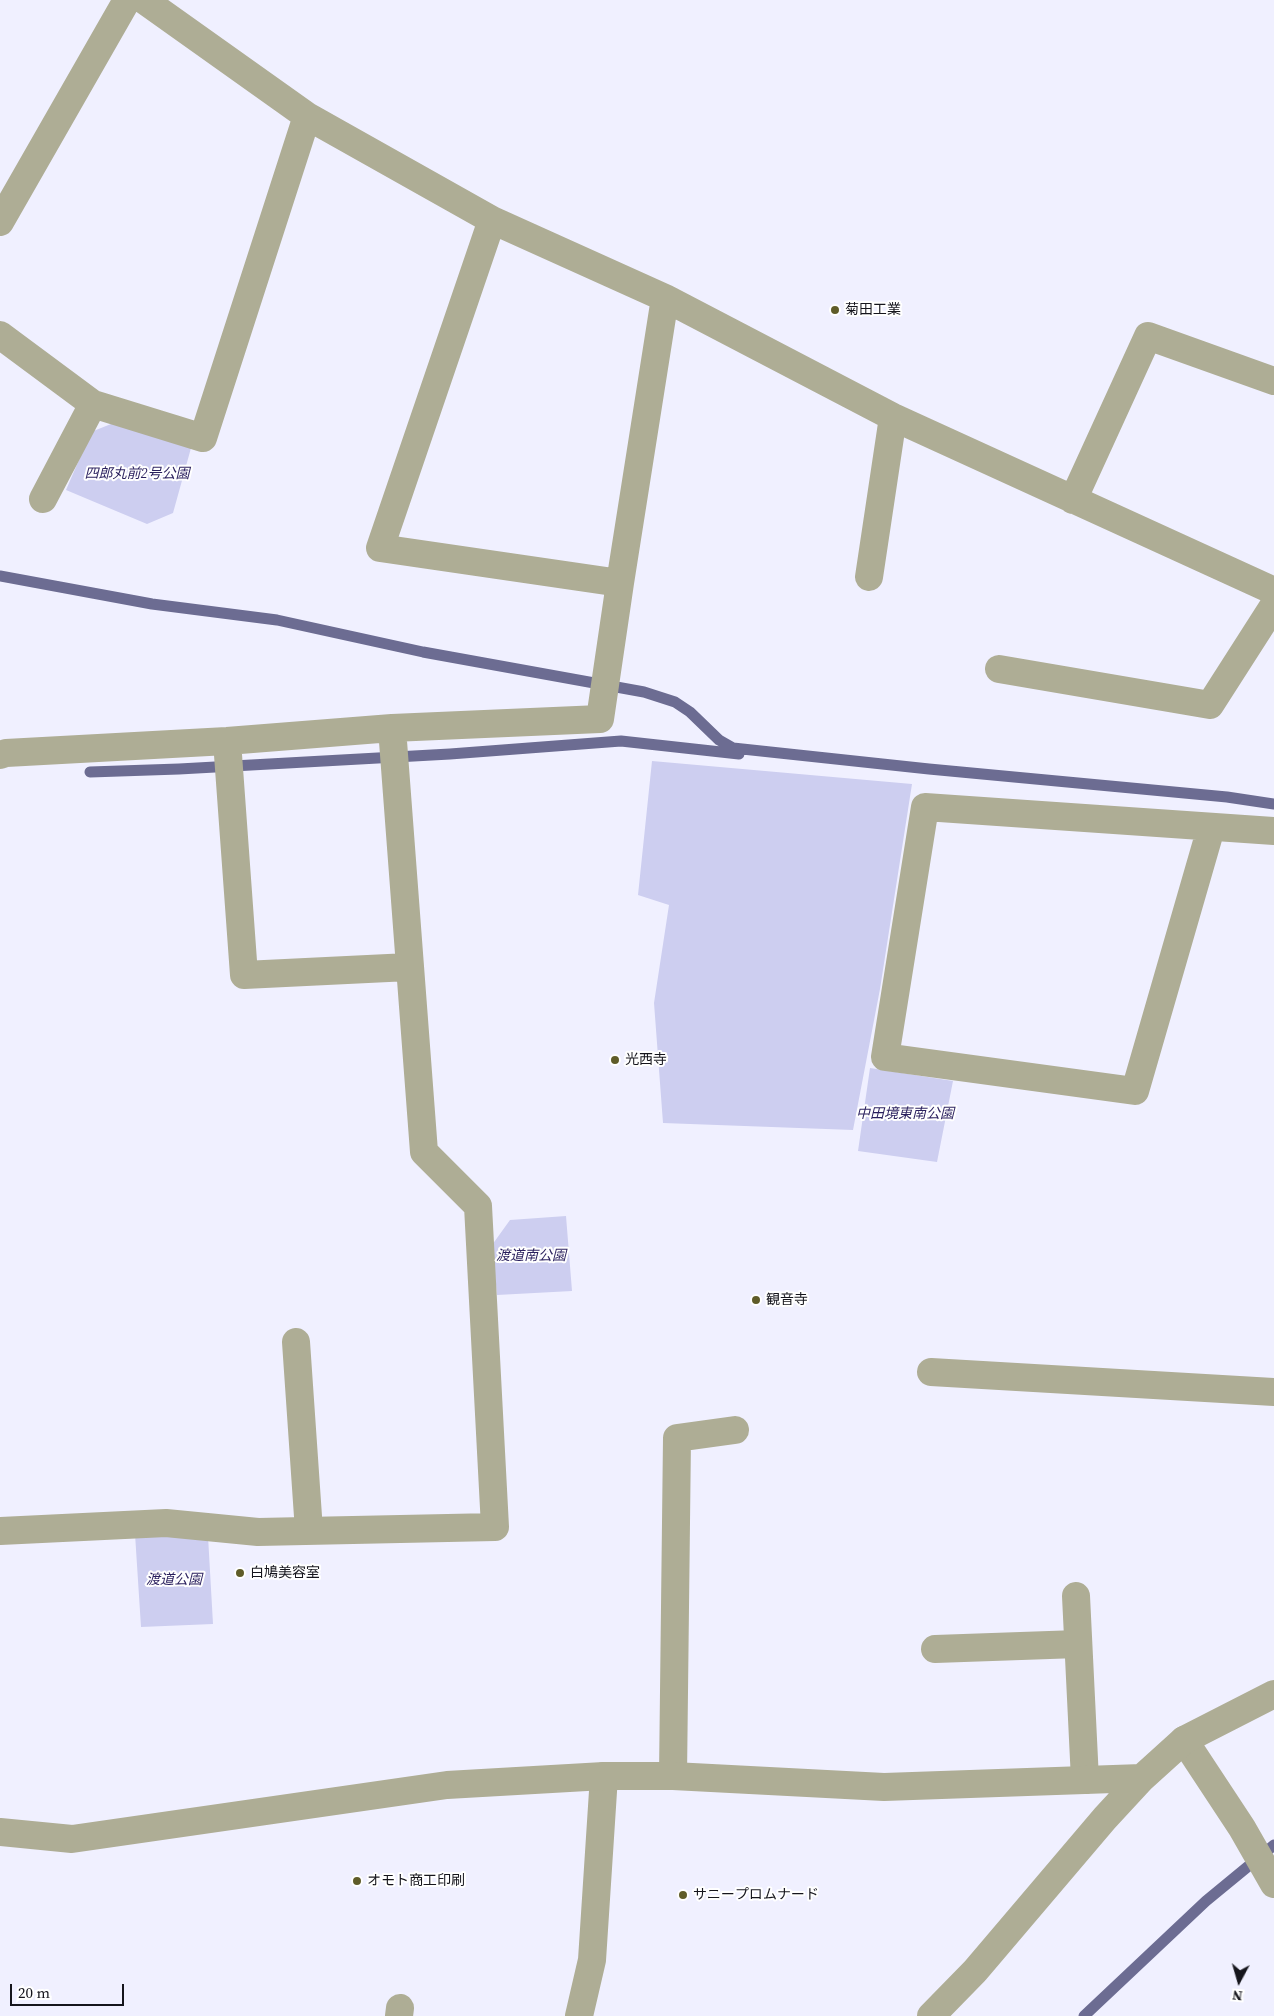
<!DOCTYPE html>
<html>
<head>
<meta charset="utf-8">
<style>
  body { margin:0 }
  #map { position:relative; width:1274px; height:2016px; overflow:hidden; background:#f0f0ff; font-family:"Source Serif 4",serif }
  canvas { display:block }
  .north { position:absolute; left:1214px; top:1956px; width:50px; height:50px; -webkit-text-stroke:4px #fff; paint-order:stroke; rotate:186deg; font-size:14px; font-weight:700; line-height:20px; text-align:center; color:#15151c }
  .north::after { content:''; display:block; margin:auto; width:18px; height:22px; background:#15151c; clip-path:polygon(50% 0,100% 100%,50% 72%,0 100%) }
  .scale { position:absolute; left:10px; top:1984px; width:114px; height:22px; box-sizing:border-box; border:2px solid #15151c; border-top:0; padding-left:6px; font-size:15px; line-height:18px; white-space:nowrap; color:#15151c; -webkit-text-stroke:4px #fff; paint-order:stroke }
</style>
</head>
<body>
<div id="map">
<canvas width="1274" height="2016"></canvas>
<div class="north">N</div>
<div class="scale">20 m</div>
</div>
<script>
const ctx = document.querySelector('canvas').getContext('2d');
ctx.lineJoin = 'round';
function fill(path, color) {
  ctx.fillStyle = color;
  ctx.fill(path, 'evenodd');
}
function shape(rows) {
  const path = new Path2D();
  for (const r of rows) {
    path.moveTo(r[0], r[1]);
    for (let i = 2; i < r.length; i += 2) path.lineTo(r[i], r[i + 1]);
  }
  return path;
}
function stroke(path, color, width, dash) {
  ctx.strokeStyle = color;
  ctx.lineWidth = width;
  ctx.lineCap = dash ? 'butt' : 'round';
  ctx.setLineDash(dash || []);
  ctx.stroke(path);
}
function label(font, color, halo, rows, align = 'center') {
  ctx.font = font + ' "Source Serif 4","Noto Sans JP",serif';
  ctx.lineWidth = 4;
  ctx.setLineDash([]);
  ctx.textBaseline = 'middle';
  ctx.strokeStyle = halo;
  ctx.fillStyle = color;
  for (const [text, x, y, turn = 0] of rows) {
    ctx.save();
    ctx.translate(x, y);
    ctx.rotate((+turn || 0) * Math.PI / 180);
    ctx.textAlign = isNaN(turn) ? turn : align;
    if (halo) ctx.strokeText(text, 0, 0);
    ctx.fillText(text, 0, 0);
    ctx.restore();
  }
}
fill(shape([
  [116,422,191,448,173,513,147,524,66,490,91,432],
  [652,761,912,784,880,989,853,1130,663,1123,654,1003,669,905,638,895],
  [870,1068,953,1081,937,1162,858,1151],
  [566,1216,572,1291,497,1295,492,1245,510,1220],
  [135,1534,208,1536,213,1624,141,1627]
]), '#cdcef0');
stroke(shape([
  [0,576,152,604,277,620,423,652,644,692,675,702,690,712,719,740,733,748,929,769,1227,797,1274,804],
  [90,772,179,769,450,754,621,741,739,754],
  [1084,2016,1206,1901,1274,1845]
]), '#6c6c92', 11);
stroke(shape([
  [144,0,307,116,492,220,665,298,893,417,1274,591],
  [492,220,380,548,620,583],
  [0,222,127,0],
  [0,335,93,404,203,438,307,116],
  [43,499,93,404],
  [1073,500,1148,336,1274,381],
  [869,577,893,417],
  [999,669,1210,705,1274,605],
  [227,741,244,975,409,967],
  [0,755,6,753,227,741,392,728,600,719,620,583,665,298],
  [1211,828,1135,1091,885,1057,925,807,1274,831],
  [296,1342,309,1531],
  [931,1372,1274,1392],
  [0,1531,166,1523,258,1532,495,1527,478,1206,424,1152,392,728],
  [1076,1596,1085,1780],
  [935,1649,1078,1644],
  [1184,1740,1242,1828,1274,1884],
  [673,1776,677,1438,735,1430],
  [399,2016,400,2008],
  [579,2016,592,1960,604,1776]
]), '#aead95', 28);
stroke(shape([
  [0,1832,72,1839,447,1785,604,1776,673,1776,884,1787,1142,1778,1184,1740,1274,1694],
  [931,2016,975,1971,1105,1818,1142,1778]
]), '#aead95', 28);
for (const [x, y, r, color] of [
  [835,310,5,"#5f5c29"],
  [615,1060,5,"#5f5c29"],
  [756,1300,5,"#5f5c29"],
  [240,1573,5,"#5f5c29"],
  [357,1881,5,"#5f5c29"],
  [683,1895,5,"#5f5c29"]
]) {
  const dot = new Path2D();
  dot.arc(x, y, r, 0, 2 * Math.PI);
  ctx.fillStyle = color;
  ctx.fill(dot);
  stroke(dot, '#fff', 2);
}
label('14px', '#15151c', '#fff', [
  ["菊田工業",845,310],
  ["光西寺",625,1060],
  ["観音寺",766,1300],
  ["白鳩美容室",250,1573],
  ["オモト商工印刷",367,1881],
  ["サニープロムナード",693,1895]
], 'left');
label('italic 14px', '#291f5d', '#fff', [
  ["四郎丸前2号公園",137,474],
  ["中田境東南公園",905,1114],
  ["渡道南公園",531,1256],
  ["渡道公園",174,1580]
]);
</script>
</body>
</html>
